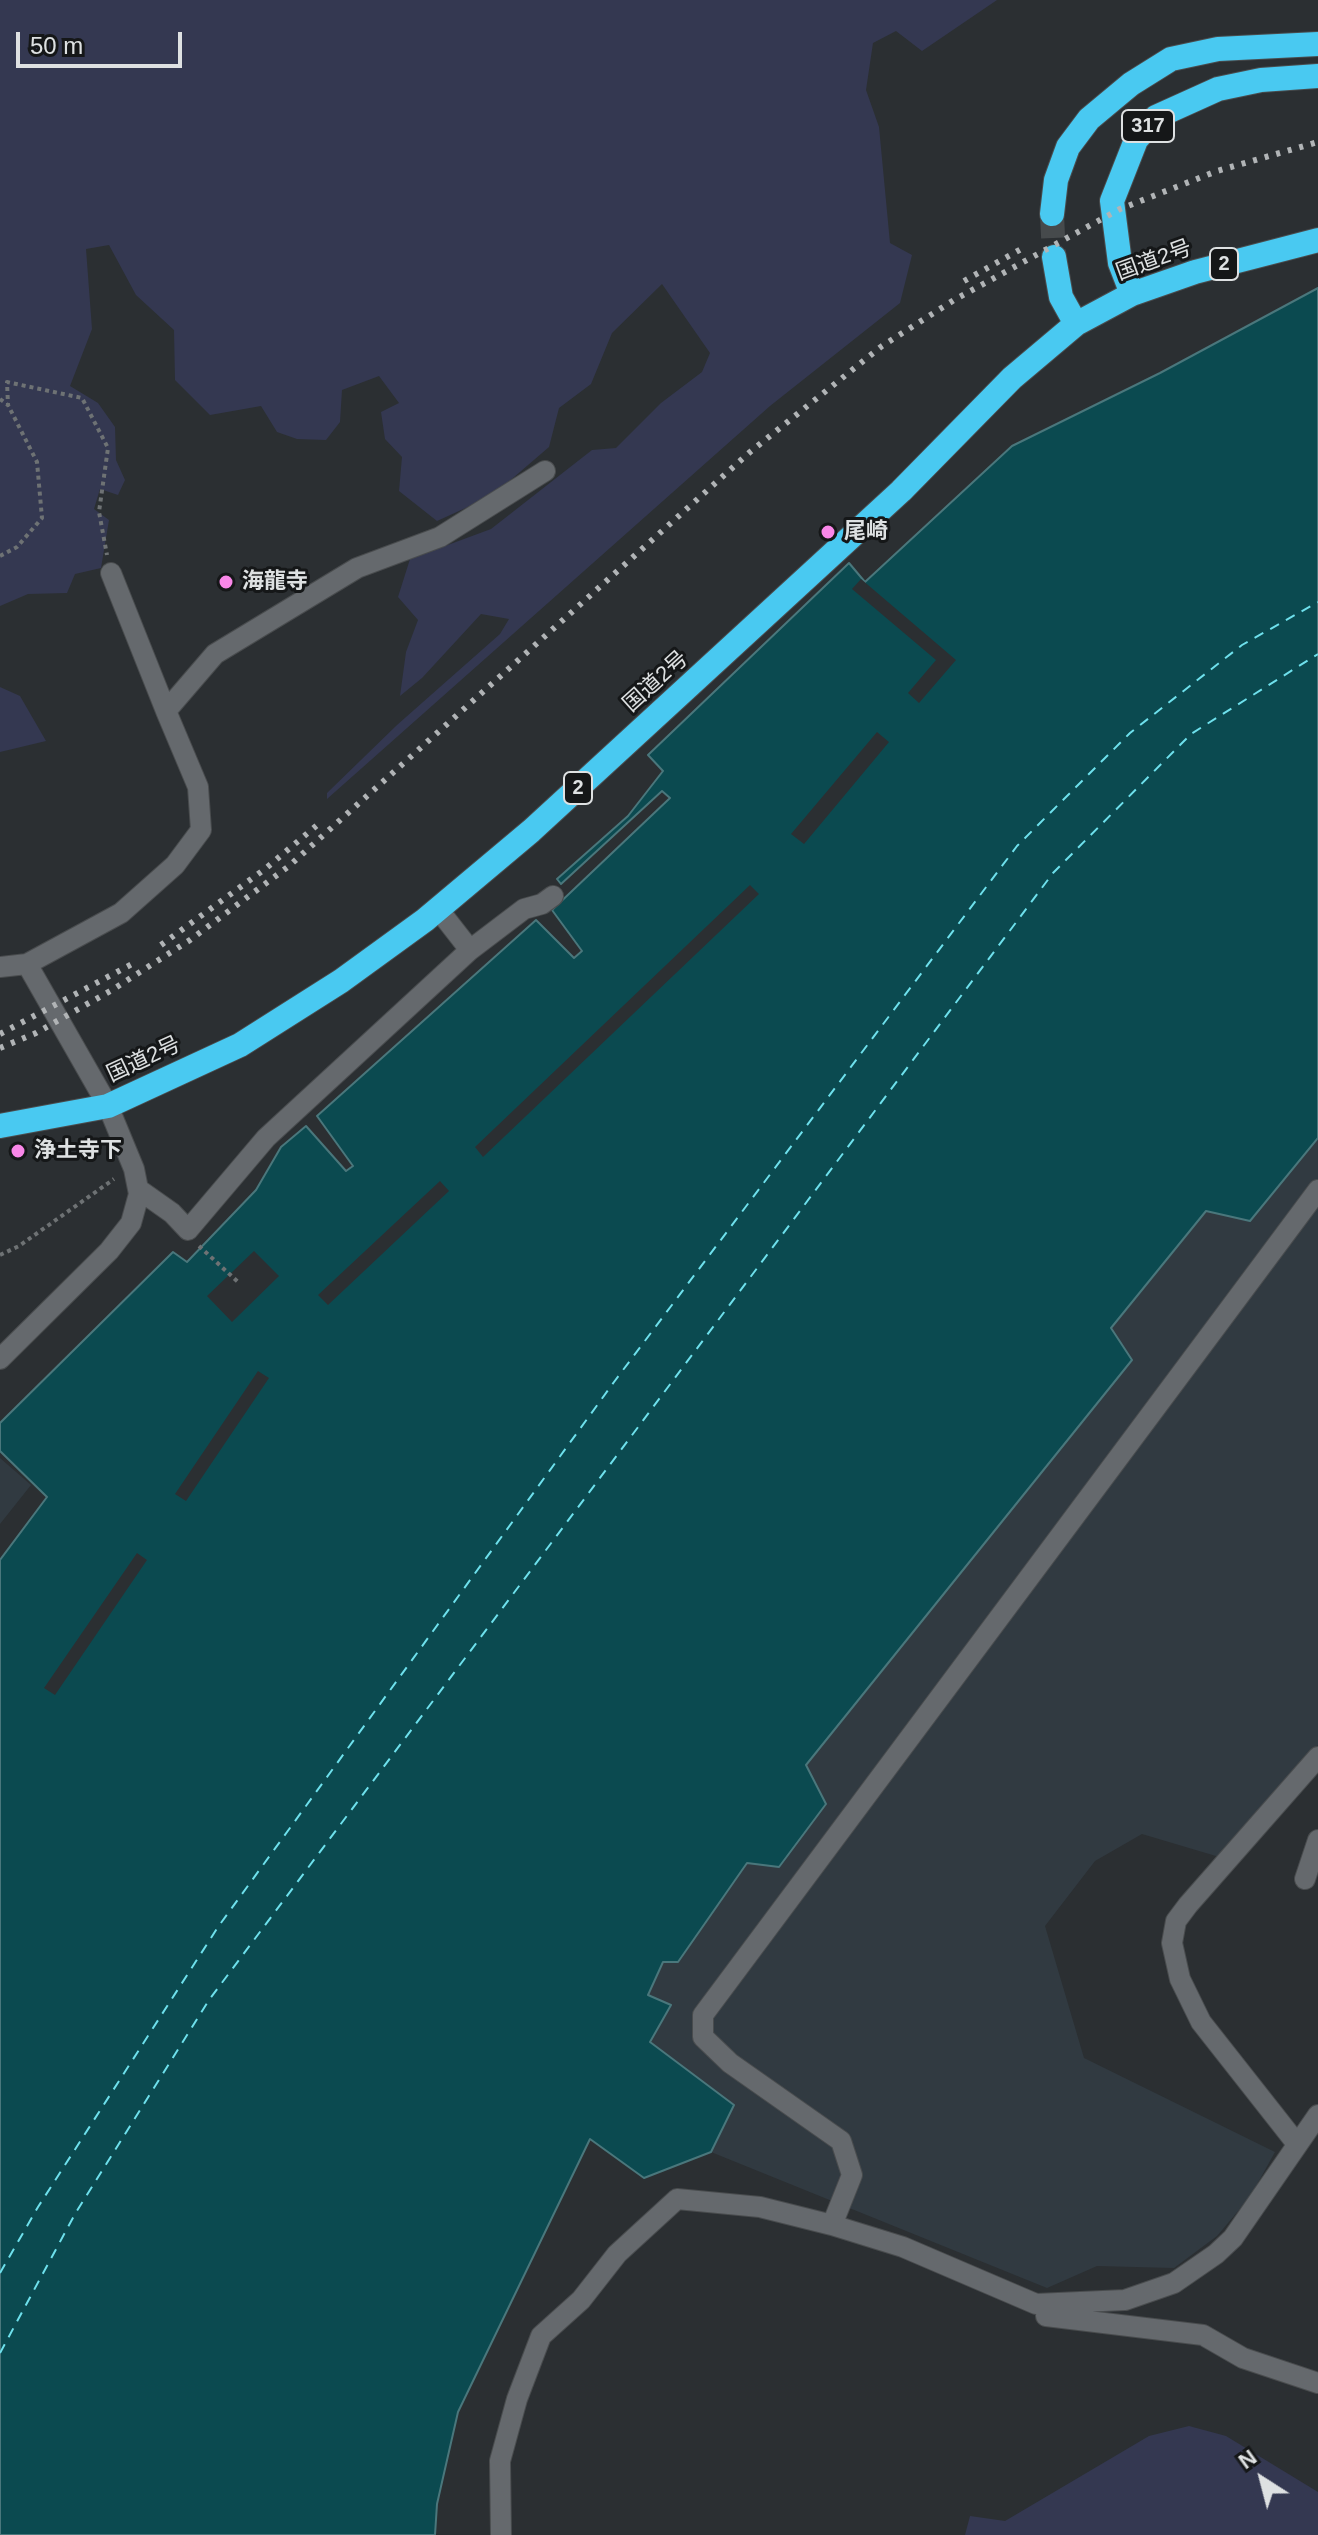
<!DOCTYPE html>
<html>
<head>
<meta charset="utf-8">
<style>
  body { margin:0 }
  #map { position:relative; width:1318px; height:2535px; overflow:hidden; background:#2b2f32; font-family:Helvetica,sans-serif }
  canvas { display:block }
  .north { position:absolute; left:1222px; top:2439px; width:80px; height:80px; -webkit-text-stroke:6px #151718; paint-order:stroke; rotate:324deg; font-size:22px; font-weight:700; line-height:32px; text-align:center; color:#dee1e2 }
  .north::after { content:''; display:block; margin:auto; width:28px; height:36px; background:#dee1e2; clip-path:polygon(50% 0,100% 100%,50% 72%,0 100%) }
  .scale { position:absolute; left:16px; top:32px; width:166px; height:36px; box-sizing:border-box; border:4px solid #dee1e2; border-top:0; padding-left:10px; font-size:24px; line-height:28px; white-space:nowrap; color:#dee1e2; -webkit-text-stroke:6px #151718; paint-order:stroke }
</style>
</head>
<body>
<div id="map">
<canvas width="1318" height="2535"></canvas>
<div class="north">N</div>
<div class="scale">50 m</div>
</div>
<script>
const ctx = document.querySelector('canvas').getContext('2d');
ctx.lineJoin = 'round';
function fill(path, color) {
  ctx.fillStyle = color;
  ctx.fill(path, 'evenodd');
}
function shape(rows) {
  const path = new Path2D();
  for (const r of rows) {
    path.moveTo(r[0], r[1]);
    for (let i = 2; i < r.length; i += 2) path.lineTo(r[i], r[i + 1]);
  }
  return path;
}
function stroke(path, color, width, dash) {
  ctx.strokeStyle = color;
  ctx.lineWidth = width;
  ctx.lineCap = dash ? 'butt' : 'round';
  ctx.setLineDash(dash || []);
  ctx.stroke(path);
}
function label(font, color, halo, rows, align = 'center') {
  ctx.font = font + ' Helvetica,"Noto Sans JP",sans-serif';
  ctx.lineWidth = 6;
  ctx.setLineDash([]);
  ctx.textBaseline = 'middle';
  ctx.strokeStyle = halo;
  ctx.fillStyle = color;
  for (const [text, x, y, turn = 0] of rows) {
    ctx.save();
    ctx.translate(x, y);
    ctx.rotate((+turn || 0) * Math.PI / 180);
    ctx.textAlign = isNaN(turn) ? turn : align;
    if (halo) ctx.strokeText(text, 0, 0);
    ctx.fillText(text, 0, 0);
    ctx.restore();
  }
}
fill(shape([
  [1318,1138,1318,1745,1226,1859,1142,1834,1095,1861,1045,1926,1084,2058,1275,2152,1250,2197,1217,2236,1174,2268,1097,2266,1047,2288,711,2152,734,2105,649,2042,647,1995,663,1962,678,1962,747,1863,779,1867,825,1804,806,1765,1131,1361,1111,1329,1206,1211,1250,1221],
  [0,1458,31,1485,0,1524]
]), '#313a41');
fill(shape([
  [0,0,997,0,922,51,896,31,873,43,866,90,879,127,890,243,912,255,900,303,770,406,327,799,327,793,397,725,500,634,509,619,481,614,422,678,400,696,406,652,418,620,398,597,410,559,491,529,592,450,616,448,661,403,702,372,710,353,662,284,612,333,591,384,559,408,549,447,492,496,437,521,399,491,402,457,385,439,381,412,399,403,379,376,342,390,340,422,326,440,297,439,277,432,261,406,210,415,175,380,174,330,136,295,109,245,86,249,92,329,70,386,98,403,115,427,116,460,125,480,118,495,100,489,94,509,109,520,101,568,75,574,67,593,28,594,0,606],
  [0,687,20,696,46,741,0,752],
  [1189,2426,1226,2436,1318,2492,1318,2535,965,2535,970,2516,1005,2521,1149,2436]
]), '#343851');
const water = shape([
  [1318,288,1318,1138,1250,1221,1206,1211,1111,1328,1132,1360,806,1765,826,1804,779,1867,747,1863,678,1962,663,1962,648,1995,671,2005,650,2042,734,2105,711,2152,644,2178,590,2139,458,2412,437,2504,435,2535,0,2535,0,1560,47,1497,0,1451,0,1423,173,1252,187,1262,256,1190,281,1147,306,1126,346,1171,353,1166,317,1116,536,920,574,958,582,951,552,910,670,798,662,791,561,884,557,879,628,816,663,771,648,755,849,563,865,582,1012,446,1160,373,1318,288]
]);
fill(water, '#0b4a50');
stroke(water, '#4a777c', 2);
fill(shape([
  [861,579,956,660,919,703,908,693,936,660,852,589],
  [877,732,889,742,804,844,791,834],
  [750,885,759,894,483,1157,475,1147],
  [440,1181,449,1191,328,1305,318,1295],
  [254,1251,279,1276,232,1322,207,1296],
  [258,1371,269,1378,186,1501,175,1494],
  [137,1553,147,1560,55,1695,44,1688]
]), '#2b2f32');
stroke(shape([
  [0,2273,38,2207,218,1927,614,1382,1017,846,1130,733,1242,645,1318,602],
  [0,2353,75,2214,209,2000,1053,873,1191,734,1318,654]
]), '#6ee0ec', 2, [10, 8]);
stroke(shape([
  [1052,214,1054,257]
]), '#464a4c', 24, [24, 12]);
const minor = shape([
  [111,573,166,711,215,654,357,568,440,537,545,471],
  [438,909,470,950],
  [0,967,27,964,121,913,175,865,201,830,198,787,166,711],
  [138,1189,172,1213,188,1230,266,1138,470,950,524,909,542,904,553,896],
  [0,1359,109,1251,131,1223,139,1194,134,1169,108,1106,27,964],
  [1305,1879,1318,1840],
  [1297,2144,1201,2022,1180,1979,1172,1943,1176,1921,1188,1905,1318,1757],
  [832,2225,852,2175,841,2141,730,2063,703,2037,703,2015,1318,1190],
  [1046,2316,1203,2335,1243,2358,1318,2383],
  [501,2535,500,2461,517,2399,541,2336,581,2300,617,2254,677,2199,760,2207,832,2225,903,2247,1036,2304,1125,2300,1174,2283,1216,2254,1233,2238,1318,2115]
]);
const highway = shape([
  [1052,214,1056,180,1068,147,1089,119,1131,84,1171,59,1218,49,1318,44],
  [1054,257,1061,297,1076,324],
  [1132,294,1120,263,1112,201,1136,140,1156,117,1218,89,1261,80,1318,76],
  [0,1126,108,1106,240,1045,341,981,425,920,531,831,901,491,1012,378,1076,324,1132,294,1195,272,1318,240]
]);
stroke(minor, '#494c4e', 22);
stroke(highway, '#494c4e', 26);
stroke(shape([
  [0,399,8,405,7,382,82,398,108,448,99,512,107,555],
  [0,556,17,547,42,518,37,462,8,405],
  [199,1246,238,1282],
  [0,1255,19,1246,114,1179]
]), '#6e7274', 4, [4, 4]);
stroke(minor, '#65696d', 20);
stroke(highway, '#49c9f1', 24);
stroke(shape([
  [964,281,1023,248],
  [161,945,265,869,322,821],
  [0,1034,134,963],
  [0,1048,36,1033,112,990,190,940,289,866,750,452,882,346,954,300,1120,209,1217,171,1318,142]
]), '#b1b4b6', 6, [4, 8]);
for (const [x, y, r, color] of [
  [828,532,8,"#f987e8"],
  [226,582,8,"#f987e8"],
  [18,1151,8,"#f987e8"]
]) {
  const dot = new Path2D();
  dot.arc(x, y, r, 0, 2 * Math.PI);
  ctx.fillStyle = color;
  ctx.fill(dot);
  stroke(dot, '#151718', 3);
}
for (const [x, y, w] of [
  [1148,126,52],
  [1224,264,28],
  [578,788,28]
]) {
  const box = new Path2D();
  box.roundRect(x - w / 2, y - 16, w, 32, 6);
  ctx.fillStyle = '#151718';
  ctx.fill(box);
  stroke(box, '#dee1e2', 2);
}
label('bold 20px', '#dee1e2', null, [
  ["317",1148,126],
  ["2",1224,264],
  ["2",578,788]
]);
label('22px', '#dee1e2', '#151718', [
  ["国道2号",1154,261,-20],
  ["国道2号",656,682,-42],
  ["国道2号",144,1060,-25]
]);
label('bold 22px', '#dee1e2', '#151718', [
  ["尾崎",844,532],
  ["海龍寺",242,582],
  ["浄土寺下",34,1151]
], 'left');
</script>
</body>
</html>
